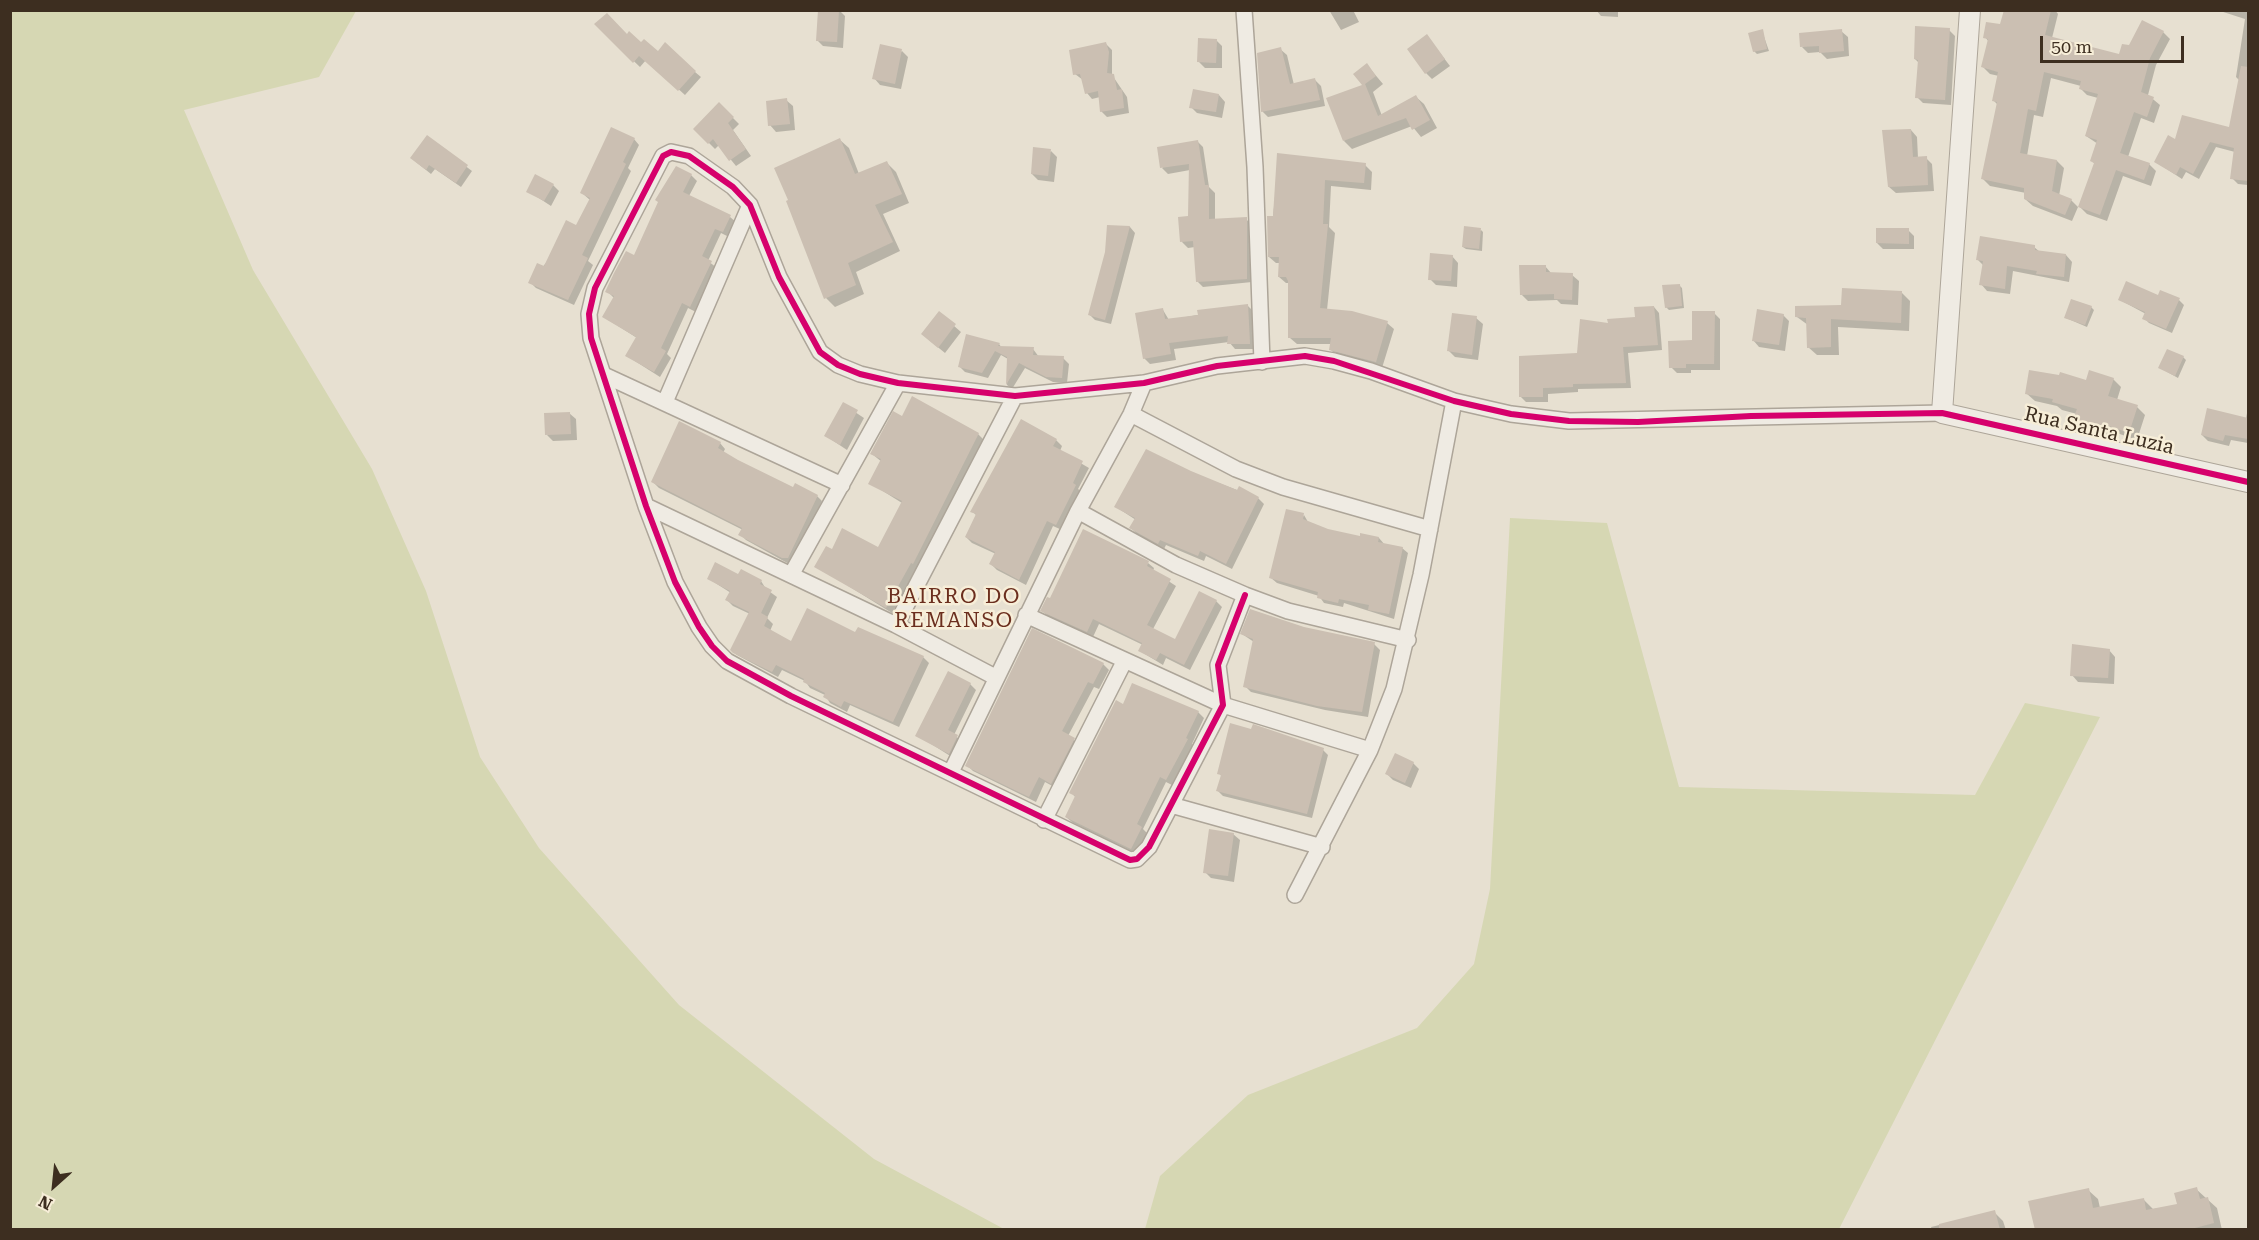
<!DOCTYPE html>
<html>
<head>
<meta charset="utf-8">
<style>
  body { margin:0 }
  #map { position:relative; width:2259px; height:1240px; overflow:hidden; background:#e7e0d1; font-family:"Roboto Serif",serif }
  canvas { display:block }
  .frame { position:absolute; inset:0; border:12px solid #3d2e20; pointer-events:none }
  .north { position:absolute; left:24px; top:1156px; width:60px; height:60px; -webkit-text-stroke:4px #f7eed8; paint-order:stroke; rotate:207deg; font-size:16px; font-weight:700; line-height:24px; text-align:center; color:#3d2e20 }
  .north::after { content:''; display:block; margin:auto; width:21px; height:27px; background:#3d2e20; clip-path:polygon(50% 0,100% 100%,50% 72%,0 100%) }
  .scale { position:absolute; left:2040px; top:36px; width:144px; height:27px; box-sizing:border-box; border:3px solid #3d2e20; border-top:0; padding-left:8px; font-size:18px; line-height:21px; white-space:nowrap; color:#3d2e20; -webkit-text-stroke:4px #f7eed8; paint-order:stroke }
</style>
</head>
<body>
<div id="map">
<canvas width="2259" height="1240"></canvas>
<div class="frame"></div>
<div class="north">N</div>
<div class="scale">50 m</div>
</div>
<script>
const ctx = document.querySelector('canvas').getContext('2d');
ctx.lineJoin = 'round';
function fill(path, color) {
  ctx.fillStyle = color;
  ctx.fill(path, 'evenodd');
}
function shape(rows) {
  const path = new Path2D();
  for (const r of rows) {
    path.moveTo(r[0], r[1]);
    for (let i = 2; i < r.length; i += 2) path.lineTo(r[i], r[i + 1]);
  }
  return path;
}
function stroke(path, color, width, dash) {
  ctx.strokeStyle = color;
  ctx.lineWidth = width;
  ctx.lineCap = dash ? 'butt' : 'round';
  ctx.setLineDash(dash || []);
  ctx.stroke(path);
}
function label(font, color, halo, rows, align = 'center') {
  ctx.font = font + ' "Roboto Serif",serif';
  ctx.lineWidth = 5;
  ctx.setLineDash([]);
  ctx.textBaseline = 'middle';
  ctx.strokeStyle = halo;
  ctx.fillStyle = color;
  for (const [text, x, y, turn = 0] of rows) {
    ctx.save();
    ctx.translate(x, y);
    ctx.rotate((+turn || 0) * Math.PI / 180);
    ctx.textAlign = isNaN(turn) ? turn : align;
    if (halo) ctx.strokeText(text, 0, 0);
    ctx.fillText(text, 0, 0);
    ctx.restore();
  }
}
fill(shape([
  [11,10,356,11,319,77,184,110,253,270,372,469,426,591,480,757,539,848,679,1005,874,1159,1004,1229,11,1229],
  [1510,518,1607,523,1679,787,1975,795,2025,703,2100,717,1839,1229,1145,1229,1160,1176,1248,1095,1417,1028,1474,964,1490,889]
]), '#d6d7b3');
fill(shape([
  [839,10,845,16,843,48,823,46,817,40],
  [1329,10,1353,10,1359,22,1341,30],
  [1596,10,1618,10,1618,17,1601,16],
  [2005,10,2055,10,2058,14,2052,38,2120,56,2130,47,2163,32,2170,39,2156,65,2148,95,2160,105,2154,123,2141,118,2128,157,2149,164,2156,171,2151,186,2123,176,2107,221,2087,214,2080,207,2095,164,2092,161,2098,144,2086,136,2098,98,2087,95,2080,88,2081,86,2051,78,2043,117,2034,115,2027,156,2057,161,2064,168,2059,196,2071,200,2078,207,2072,221,2033,206,2025,199,2026,193,1990,186,1983,179,1998,105,1994,101,1999,76,1990,74,1983,67,1989,42,1985,37,2002,26],
  [2217,10,2248,10,2248,185,2238,184,2232,178,2235,152,2216,147,2199,179,2186,172,2182,179,2156,162,2176,141,2230,129,2240,81,2236,77,2245,19],
  [596,25,627,36,695,72,701,77,685,95,646,60,640,67],
  [1949,30,1955,36,1951,105,1923,103,1917,97,1919,63,1915,59],
  [1762,31,1769,51,1757,54,1754,51],
  [1841,31,1848,37,1849,56,1827,59,1820,52,1808,53,1802,47],
  [1427,36,1450,66,1432,79,1426,73],
  [1216,40,1222,46,1222,68,1205,68,1199,62],
  [1106,44,1112,50,1112,75,1127,97,1129,113,1107,117,1101,111,1100,97,1092,99,1087,93,1083,80,1075,74],
  [1280,49,1287,55,1294,85,1315,80,1321,86,1325,106,1268,117,1262,111],
  [902,51,908,57,901,89,880,85,874,78],
  [1367,65,1383,84,1373,92,1382,116,1416,97,1424,104,1437,128,1421,137,1412,126,1352,149,1344,141,1364,86],
  [1219,95,1225,102,1222,118,1197,113,1191,107],
  [786,100,793,106,795,130,776,132,770,125],
  [719,104,739,124,733,130,751,156,736,166,719,145,715,149,695,129],
  [1911,130,1917,137,1918,158,1926,158,1932,164,1934,191,1896,193,1889,187],
  [427,137,472,171,461,187,435,169,431,174,416,162],
  [634,139,639,145,628,168,631,171,588,261,593,265,574,305,536,288,530,282,576,227,590,200,582,193],
  [840,140,849,148,859,174,887,163,896,172,909,203,883,214,900,251,856,272,864,294,835,307,826,298,788,202],
  [1197,141,1203,147,1209,187,1215,193,1215,220,1246,219,1252,225,1252,282,1203,287,1197,281,1195,247,1188,248,1182,242,1190,217,1190,170,1168,174,1162,168],
  [1051,151,1057,157,1054,182,1038,180,1032,174],
  [1279,155,1365,165,1372,172,1371,190,1331,186,1329,227,1335,233,1327,310,1387,323,1394,329,1382,368,1338,357,1331,350,1331,344,1297,344,1290,338,1290,283,1286,283,1279,277,1280,263,1276,263,1269,257],
  [691,175,697,181,689,196,730,217,736,222,729,237,721,233,708,261,717,268,696,312,688,308,667,354,671,358,660,377,627,356,637,338,604,317,614,298,607,291,635,257],
  [553,185,559,191,551,206,528,191],
  [1108,226,1130,227,1135,233,1111,324,1095,320,1089,314,1107,253],
  [1481,230,1483,232,1482,251,1466,249,1463,247],
  [1908,230,1914,236,1914,249,1883,249,1877,243],
  [2034,247,2040,252,2066,255,2072,262,2069,282,2013,271,2010,294,1987,291,1981,284,1984,266,1978,260],
  [1452,256,1458,263,1457,287,1436,285,1430,279],
  [1545,266,1551,273,1572,275,1579,281,1578,305,1561,304,1557,300,1528,301,1521,294],
  [1679,285,1682,288,1684,308,1669,310,1666,307],
  [1902,293,1910,301,1909,331,1838,327,1839,355,1817,355,1808,347,1808,325,1797,317],
  [2159,297,2179,300,2184,305,2172,333,2149,323,2144,318,2146,314,2120,300],
  [1248,306,1253,311,1255,349,1235,349,1229,342,1174,349,1176,360,1150,364,1144,358,1163,310,1169,320],
  [1654,307,1659,313,1662,350,1628,353,1631,388,1578,389,1578,392,1548,394,1548,402,1526,402,1520,396,1578,354,1609,325,1636,319],
  [2091,307,2094,310,2087,327,2066,318],
  [939,313,961,332,945,353,929,340],
  [1714,313,1720,319,1720,370,1691,370,1691,373,1677,373,1671,367,1694,342],
  [1783,315,1789,321,1785,351,1759,347,1753,340],
  [1476,318,1483,324,1478,360,1455,357,1449,351],
  [999,344,1002,348,1033,349,1039,357,1063,358,1069,364,1067,383,1053,382,1025,368,1012,389,1007,385,1008,359,1001,355,988,378,965,372,959,366],
  [2183,357,2186,360,2178,378,2160,368],
  [2060,377,2087,381,2113,379,2121,387,2117,400,2137,407,2145,415,2137,440,2114,432,2112,437,2083,427,2075,419,2077,414,2062,410,2057,406,2035,401,2026,393],
  [843,404,864,418,847,450,826,436],
  [2248,407,2248,443,2231,440,2229,446,2208,441,2202,435,2246,419],
  [569,413,576,419,577,440,553,441,547,435],
  [903,418,978,434,984,440,919,569,917,568,892,613,816,566,832,551,879,549,902,503,870,483,882,462,872,454],
  [1056,440,1062,446,1060,451,1089,468,1078,489,1082,492,1062,530,1053,526,1026,585,997,570,991,564,996,554,972,543,966,537,977,516,972,511],
  [720,443,725,449,723,453,794,489,817,496,822,501,794,564,789,564,746,540,740,534,743,530,659,488,653,482],
  [1190,472,1258,498,1264,504,1232,569,1206,556,1204,561,1166,545,1164,549,1137,534,1131,528,1136,520,1116,507],
  [1304,515,1308,522,1328,530,1361,538,1379,538,1385,545,1402,548,1408,553,1394,619,1344,603,1343,607,1324,603,1319,596,1277,583,1271,578],
  [1148,563,1154,568,1153,571,1176,586,1153,629,1176,641,1216,601,1222,607,1190,670,1166,658,1163,665,1140,651,1143,645,1099,624,1093,637,1048,616,1042,611,1051,600],
  [739,576,761,581,766,589,777,597,767,618,773,624,770,631,792,643,856,633,923,657,929,663,899,727,850,705,847,712,830,703,825,695,810,688,805,681,782,670,778,677,737,655,731,650,750,614,733,606,727,600,731,593,709,579],
  [1303,629,1374,644,1380,650,1368,717,1325,710,1251,692,1245,686,1254,642,1242,634],
  [2109,650,2115,657,2114,684,2078,682,2072,675],
  [1103,664,1109,670,1099,689,1094,687,1068,736,1080,745,1058,789,1045,782,1036,802,973,771,967,765],
  [970,684,976,690,954,735,963,742,955,759,917,735],
  [1123,706,1198,712,1204,718,1192,744,1194,746,1172,785,1166,782,1143,829,1148,834,1137,855,1073,823,1066,817,1076,798,1071,792],
  [1323,750,1328,755,1312,818,1223,796,1218,791,1222,777,1219,773],
  [1413,763,1419,769,1411,788,1393,780,1387,774],
  [1233,834,1240,840,1234,882,1211,878,1205,872],
  [2196,1189,2217,1208,2222,1230,2036,1230,2088,1190,2098,1199,2100,1208,2144,1200,2153,1209,2179,1205],
  [1994,1212,2003,1221,2006,1230,1932,1230,1931,1227]
]), '#0003');
fill(shape([
  [818,10,839,10,837,42,816,41],
  [2004,10,2051,10,2045,35,2119,54,2122,44,2129,45,2142,20,2164,31,2150,58,2141,92,2154,97,2147,117,2134,112,2120,153,2150,163,2144,180,2116,170,2100,215,2078,207,2094,163,2090,161,2097,140,2085,136,2098,94,2079,89,2081,81,2044,72,2036,111,2028,109,2020,153,2057,160,2052,191,2072,199,2065,215,2024,199,2024,188,1981,179,1997,102,1992,101,1998,72,1981,67,1988,39,1983,38,1986,22,2000,24],
  [607,13,627,34,629,31,641,42,644,39,658,51,665,42,696,71,678,91,639,56,633,63,594,24],
  [1915,26,1950,28,1945,100,1915,98,1918,60,1914,59],
  [1763,29,1767,49,1753,52,1748,33],
  [1842,29,1844,51,1819,53,1819,46,1800,47,1799,33],
  [1427,34,1445,59,1425,74,1407,49],
  [1198,38,1217,39,1216,63,1197,62],
  [1106,42,1109,52,1107,73,1114,74,1117,90,1122,89,1124,108,1100,112,1098,91,1085,94,1080,74,1073,75,1069,50],
  [880,44,902,49,895,84,872,79],
  [1281,47,1290,84,1315,78,1320,100,1261,112,1257,53],
  [1367,63,1376,76,1365,84,1378,116,1416,95,1430,120,1412,130,1406,118,1343,141,1326,98,1362,85,1353,74],
  [2241,66,2248,67,2248,181,2230,179,2234,148,2210,142,2193,174,2180,167,2176,175,2154,162,2168,135,2175,139,2182,115,2229,127],
  [1193,89,1219,94,1216,112,1189,108],
  [787,98,790,124,768,126,766,101],
  [719,102,734,117,728,123,746,149,729,161,713,139,708,144,693,129],
  [611,127,635,138,623,162,626,164,582,255,588,258,568,300,528,283,537,263,544,266,566,220,576,225,590,198,580,193],
  [1911,129,1913,157,1927,156,1928,185,1888,187,1882,130],
  [427,135,468,165,456,183,429,165,426,170,410,158],
  [840,138,855,174,887,161,902,194,875,205,893,242,848,263,856,285,824,299,786,201,788,200,774,168],
  [1198,140,1205,185,1209,185,1209,219,1247,217,1247,279,1196,282,1193,241,1180,242,1178,217,1188,216,1189,164,1160,168,1157,147],
  [1033,147,1051,149,1048,176,1031,174],
  [1277,153,1366,163,1364,183,1325,180,1323,224,1328,224,1320,308,1352,311,1388,321,1376,362,1329,350,1331,338,1288,338,1288,281,1286,277,1278,277,1279,257,1268,257,1267,216,1273,216],
  [676,166,692,174,683,192,731,215,723,232,715,229,702,256,712,261,690,307,682,303,661,348,666,351,654,372,625,356,636,337,602,317,614,296,605,292,614,273,626,251,634,255,658,202,655,200],
  [535,174,554,184,544,201,526,192],
  [1107,225,1130,226,1105,320,1088,315,1105,252],
  [1464,226,1481,228,1479,249,1462,247],
  [1876,228,1909,228,1909,244,1876,243],
  [1980,236,2035,245,2035,250,2066,254,2064,277,2036,274,2037,271,2007,266,2005,289,1979,285,1983,261,1976,260],
  [1430,253,1453,255,1451,281,1428,280],
  [1519,265,1546,265,1546,272,1573,273,1572,300,1554,299,1554,294,1520,295],
  [2126,281,2158,295,2160,290,2180,298,2166,329,2142,319,2145,312,2118,300],
  [1680,284,1682,306,1665,308,1662,285],
  [1842,288,1902,291,1901,323,1831,319,1831,347,1807,348,1806,318,1795,317,1795,306,1841,305],
  [2071,299,2092,306,2085,325,2064,318],
  [1248,304,1250,344,1227,344,1228,336,1201,339,1169,343,1171,354,1143,359,1135,313,1163,308,1165,319,1198,315,1197,310],
  [1654,306,1658,345,1623,347,1626,383,1573,384,1573,387,1543,388,1543,397,1519,397,1519,356,1577,353,1580,319,1608,323,1607,319,1635,317,1634,307],
  [1757,309,1784,314,1779,345,1752,341],
  [939,311,956,324,938,348,921,334],
  [1692,311,1715,311,1714,364,1686,364,1686,368,1669,368,1668,341,1692,340],
  [1452,313,1477,316,1472,355,1447,351],
  [966,334,1000,343,998,346,1034,347,1033,355,1064,356,1062,378,1046,377,1019,363,1006,385,1007,357,995,351,982,373,958,367],
  [2167,349,2184,356,2175,376,2158,368],
  [2029,370,2059,375,2060,372,2086,380,2089,370,2114,378,2108,396,2138,405,2129,433,2106,425,2104,430,2073,419,2077,409,2052,402,2053,399,2025,394],
  [912,396,979,433,913,564,911,563,886,608,814,567,826,546,832,549,842,528,878,547,902,501,868,484,881,459,870,454,893,411,902,416],
  [843,402,858,410,840,445,824,436],
  [2207,408,2248,418,2248,439,2225,435,2223,441,2201,435],
  [570,412,571,434,545,435,544,413],
  [1021,419,1057,439,1053,446,1083,461,1073,483,1076,485,1056,525,1047,521,1019,580,989,564,995,552,965,537,976,514,970,512],
  [679,421,721,442,718,448,738,460,793,487,795,483,818,495,788,558,782,558,738,535,742,528,651,482],
  [1146,449,1191,471,1237,490,1239,486,1259,497,1226,564,1200,551,1198,556,1160,540,1158,544,1129,528,1135,518,1114,507],
  [1286,509,1304,513,1303,519,1328,529,1360,536,1360,533,1379,537,1378,542,1403,547,1389,614,1368,610,1369,605,1339,599,1338,603,1317,598,1318,592,1269,578],
  [1083,529,1149,561,1147,566,1171,579,1147,625,1175,639,1199,591,1217,600,1184,665,1160,653,1156,660,1138,651,1142,643,1093,619,1087,632,1040,611,1047,597,1050,598],
  [715,562,738,574,741,569,762,580,760,584,772,590,761,613,768,617,764,626,791,641,807,608,855,632,858,627,924,656,893,722,844,701,841,707,823,697,825,693,803,682,804,679,776,665,772,672,733,653,730,650,749,612,725,600,730,591,707,579],
  [1250,609,1304,627,1375,642,1362,712,1317,706,1243,687,1253,639,1240,634],
  [1032,628,1104,663,1093,684,1088,682,1062,731,1075,738,1051,784,1039,777,1029,797,965,766],
  [2072,644,2110,649,2108,678,2070,676],
  [948,671,971,683,948,730,958,735,949,754,915,736],
  [1132,683,1199,711,1186,738,1188,739,1166,780,1160,777,1137,824,1142,827,1131,849,1065,817,1075,796,1069,793,1116,700,1123,704],
  [1230,723,1251,729,1253,724,1324,748,1307,814,1216,791,1221,775,1217,774],
  [1395,753,1414,762,1405,783,1385,774],
  [1209,829,1234,833,1228,876,1203,873],
  [2197,1187,2200,1199,2208,1197,2214,1223,2187,1230,2035,1230,2028,1201,2089,1188,2093,1208,2144,1198,2146,1210,2177,1204,2174,1193],
  [1995,1210,2000,1230,1939,1230,1939,1224]
]), '#cbbfb2');
const minor = shape([
  [1244,10,1255,167,1262,362],
  [604,375,842,485],
  [665,402,750,205],
  [1131,414,1236,469,1283,487,1430,529],
  [646,506,896,625,995,677],
  [1078,511,1176,565,1245,595,1288,611,1408,640],
  [791,575,898,383],
  [1245,595,1218,665,1223,705,1149,847,1137,859,1130,860,791,696,727,661,712,646,699,627,675,582,646,506,591,338,589,314,595,288,663,156,671,152,689,156,733,187,750,205,779,277,820,352,838,365,860,374,898,383,1015,396,1144,383,1217,366,1305,356,1334,361,1371,371,1454,401,1511,414,1569,421,1942,413],
  [1026,615,1223,705,1370,750],
  [896,625,1015,396],
  [951,772,1078,511,1131,414,1144,383],
  [1171,805,1322,847],
  [1044,820,1124,662],
  [1295,895,1370,750,1394,689,1421,575,1454,401]
]);
const tertiary = shape([
  [1970,10,1942,413,2248,482]
]);
stroke(minor, '#ada599', 18);
stroke(tertiary, '#ada599', 22);
stroke(minor, '#efebe3', 15);
stroke(tertiary, '#efebe3', 20);
stroke(shape([
  [1245,595,1218,665,1223,705,1149,847,1137,859,1130,860,791,696,727,661,712,646,699,627,675,582,646,506,591,338,589,314,595,288,663,156,671,152,689,156,733,187,750,205,779,277,820,352,838,365,860,374,898,383,1015,396,1144,383,1217,366,1305,356,1334,361,1454,401,1511,414,1569,421,1638,422,1751,416,1942,413,2248,482]
]), '#d6006c', 6);
label('20px', '#3d2e20', '#f7eed8', [
  ["Rua Santa Luzia",2099,431,13]
]);
ctx.letterSpacing = '1.5px';
label('21px', '#6b2e1e', '#f7eed8', [
  ["BAIRRO DO",954,597],
  ["REMANSO",954,621]
]);
ctx.letterSpacing = '0px';
</script>
</body>
</html>
